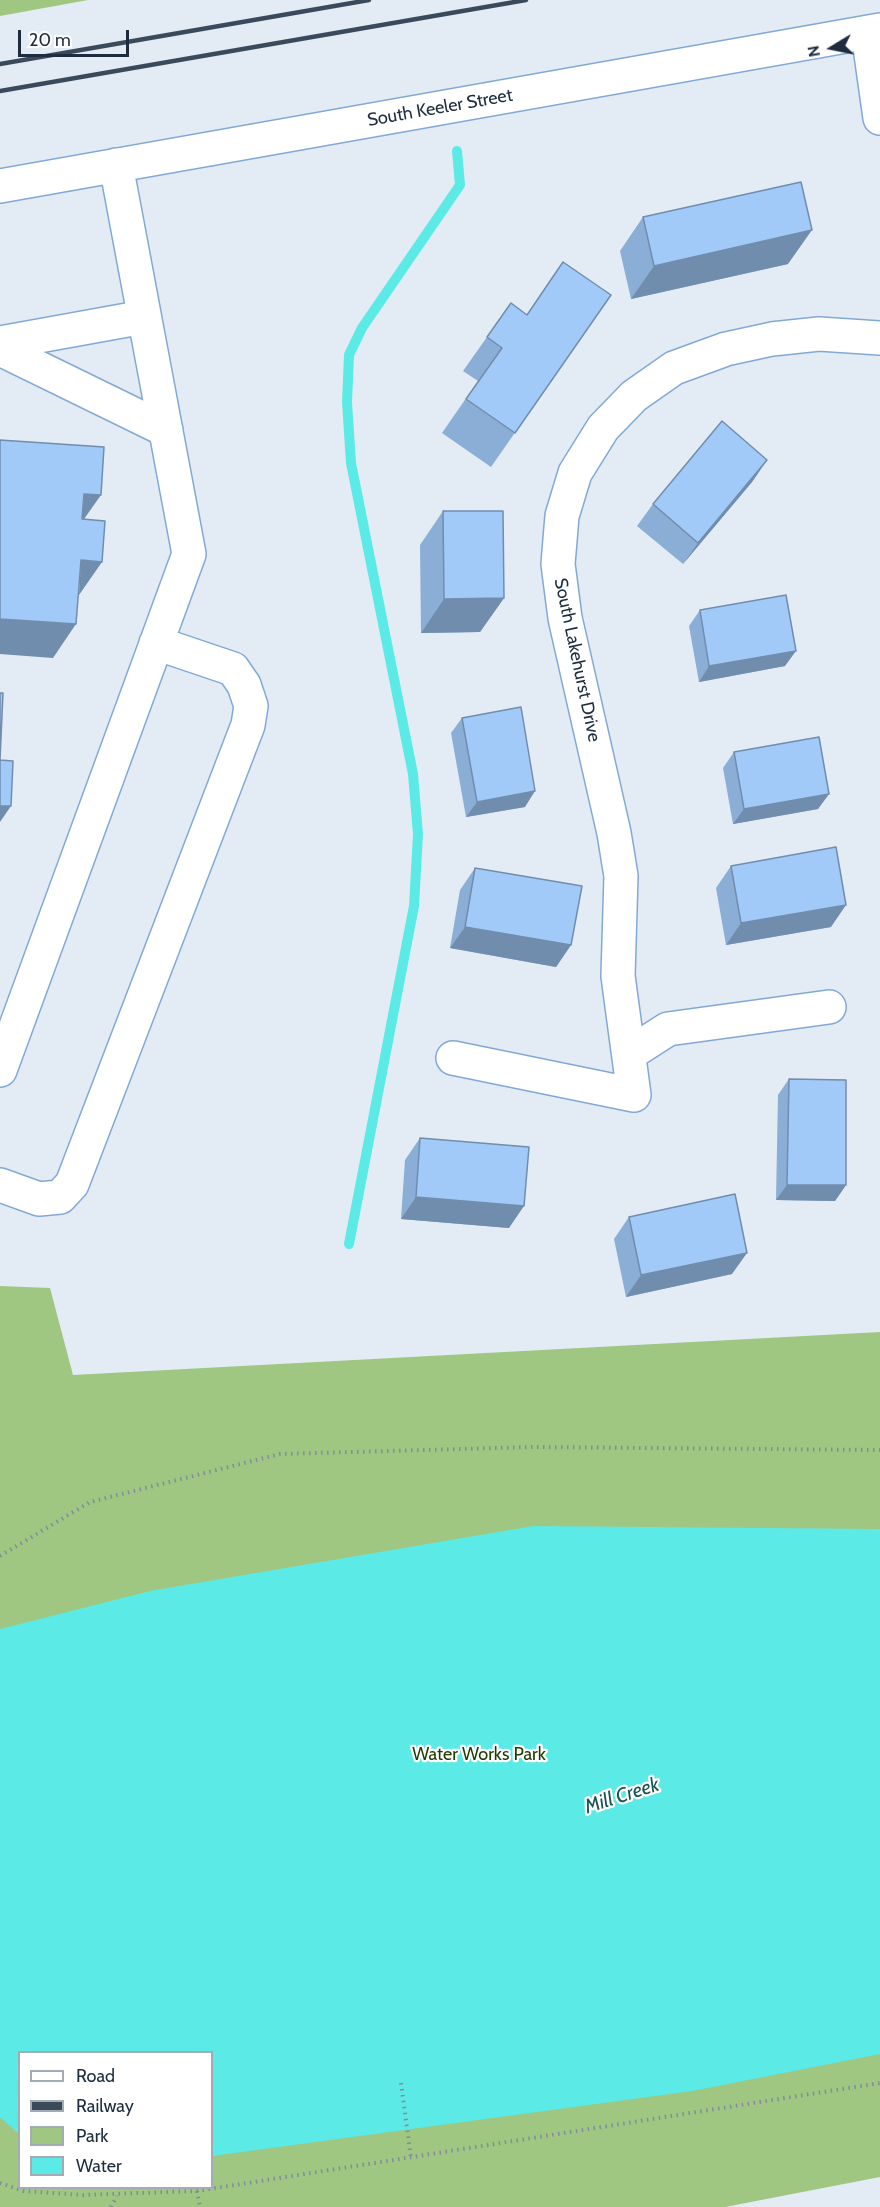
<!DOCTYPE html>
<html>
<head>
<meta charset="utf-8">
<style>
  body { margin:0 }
  #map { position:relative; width:880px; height:2207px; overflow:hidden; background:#e3ebf5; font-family:Cabin,sans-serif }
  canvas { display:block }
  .legend { position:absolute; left:18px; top:2051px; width:195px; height:138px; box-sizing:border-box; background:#fff; border:2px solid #a5abb2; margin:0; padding:8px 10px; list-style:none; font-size:18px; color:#1d2d3f }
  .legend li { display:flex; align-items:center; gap:12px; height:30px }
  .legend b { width:30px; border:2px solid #a5abb2 }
  .north { position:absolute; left:802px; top:18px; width:60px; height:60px; -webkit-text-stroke:4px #fff; paint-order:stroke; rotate:260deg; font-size:16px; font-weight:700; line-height:24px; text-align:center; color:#1d2d3f }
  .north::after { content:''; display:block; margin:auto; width:21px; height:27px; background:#1d2d3f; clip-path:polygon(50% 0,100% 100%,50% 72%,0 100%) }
  .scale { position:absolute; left:18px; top:30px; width:111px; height:27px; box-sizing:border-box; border:3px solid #1d2d3f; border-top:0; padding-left:8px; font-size:18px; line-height:21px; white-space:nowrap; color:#1d2d3f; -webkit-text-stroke:4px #fff; paint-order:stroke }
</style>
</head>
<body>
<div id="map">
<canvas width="880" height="2207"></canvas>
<ul class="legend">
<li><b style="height:8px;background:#fff"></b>Road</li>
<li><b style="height:8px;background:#3b4a5b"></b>Railway</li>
<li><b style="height:16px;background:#9fc781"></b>Park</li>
<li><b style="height:16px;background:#5ceae6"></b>Water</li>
</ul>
<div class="north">N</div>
<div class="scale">20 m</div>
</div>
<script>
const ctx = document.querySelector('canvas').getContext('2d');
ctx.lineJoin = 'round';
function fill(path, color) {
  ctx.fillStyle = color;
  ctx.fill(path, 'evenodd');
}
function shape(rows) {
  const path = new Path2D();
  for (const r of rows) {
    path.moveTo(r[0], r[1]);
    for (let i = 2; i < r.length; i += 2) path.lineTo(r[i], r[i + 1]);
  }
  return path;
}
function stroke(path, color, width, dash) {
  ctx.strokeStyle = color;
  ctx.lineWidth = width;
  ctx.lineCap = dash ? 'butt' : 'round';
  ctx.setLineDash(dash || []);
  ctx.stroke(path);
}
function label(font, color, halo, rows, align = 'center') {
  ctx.font = font + ' Cabin,sans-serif';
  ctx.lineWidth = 4.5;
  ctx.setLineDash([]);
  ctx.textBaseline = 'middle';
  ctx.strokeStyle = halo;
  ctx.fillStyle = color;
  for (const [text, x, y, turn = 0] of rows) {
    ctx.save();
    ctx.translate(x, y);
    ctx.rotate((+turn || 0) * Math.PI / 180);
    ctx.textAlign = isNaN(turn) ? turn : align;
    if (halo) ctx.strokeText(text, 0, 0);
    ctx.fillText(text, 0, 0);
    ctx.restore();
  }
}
fill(shape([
  [0,0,88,0,0,16],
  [0,1286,50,1288,73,1375,880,1332,880,2177,725,2207,0,2207],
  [20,2052,212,2052,212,2188,20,2188]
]), '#9fc781');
fill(shape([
  [533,1526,880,1529,880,2054,692,2091,212,2156,212,2052,20,2052,19,2134,0,2117,0,1629,150,1591]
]), '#5ceae6');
stroke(shape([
  [349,1244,414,906,418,834,413,774,351,463,347,402,349,355,362,328,460,185,457,151]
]), '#5ceae6', 10);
const minor = shape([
  [868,33,880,118],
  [0,186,880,30],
  [0,343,144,317],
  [0,349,166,430],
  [629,1054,668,1029,829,1007],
  [453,1058,634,1095,618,976,621,876,614,833,565,618,558,564,562,516,575,473,603,428,634,396,674,368,726,349,772,339,819,334,880,338],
  [0,1070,189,554,116,165],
  [0,1185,39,1199,60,1197,72,1184,248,725,251,706,244,685,233,669,156,643]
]);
stroke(minor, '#82a9d6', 36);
stroke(shape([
  [0,1556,90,1502,280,1454,532,1447,880,1450],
  [401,2083,411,2158],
  [0,2183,24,2191,83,2195,197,2191,880,2083],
  [197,2191,200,2207],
  [111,2207,117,2196]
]), '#818d9b', 4, [1.5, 4.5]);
stroke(minor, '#fff', 33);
stroke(shape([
  [0,64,369,0],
  [0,91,526,0]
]), '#3b4a5b', 4.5);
fill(shape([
  [643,217,788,264,631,299,620,251],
  [611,295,491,467,442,433,478,381,463,371,511,303,527,315],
  [767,460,752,482,683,564,637,526,653,504],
  [443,511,504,598,480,632,421,633,420,545],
  [700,610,785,666,699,682,689,626],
  [462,718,525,807,466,817,451,733],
  [734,752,829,794,818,809,733,824,723,768],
  [731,866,831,927,726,945,716,888],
  [475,868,571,945,556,967,450,948,460,890],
  [789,1079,846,1185,835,1201,776,1200,778,1095],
  [420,1138,509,1228,401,1219,405,1160],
  [629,1217,732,1274,626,1297,614,1239]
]), '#8aaed5');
fill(shape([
  [812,230,788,264,631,299,654,266],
  [767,460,752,482,683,564,698,543],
  [84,494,101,495,77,529],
  [81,560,102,562,79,595],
  [504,598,480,632,421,633,444,599],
  [0,619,76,624,53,658,0,654],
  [796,651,785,666,699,682,709,666],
  [535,791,525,807,466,817,477,802],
  [829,794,818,809,733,824,744,809],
  [0,806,11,806,0,822],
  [846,905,831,927,726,945,741,923],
  [465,927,571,945,556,967,450,948],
  [787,1185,846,1185,835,1201,776,1200],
  [416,1197,524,1206,509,1228,401,1219],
  [747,1253,732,1274,626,1297,641,1275]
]), '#718dae');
const building = shape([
  [801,182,812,230,654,266,643,217,801,182],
  [563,262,611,295,515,433,466,399,502,348,487,337,511,303,527,315,563,262],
  [722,421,767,460,698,543,653,504,722,421],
  [0,440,104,447,101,495,84,494,82,519,105,521,102,562,81,560,76,624,0,619,0,440],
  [443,511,503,511,504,598,444,599,443,511],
  [786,595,796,651,709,666,700,610,786,595],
  [0,693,3,693,0,760,13,761,11,806,0,806,0,693],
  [521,707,535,791,477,802,462,718,521,707],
  [819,737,829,794,744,809,734,752,819,737],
  [836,847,846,905,741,923,731,866,836,847],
  [475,868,582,886,571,945,465,927,475,868],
  [789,1079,846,1080,846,1185,787,1185,789,1079],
  [420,1138,529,1147,524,1206,416,1197,420,1138],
  [735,1194,747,1253,641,1275,629,1217,735,1194]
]);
fill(building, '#a1caf8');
stroke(building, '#718dae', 1.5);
label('18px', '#1d2d3f', '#fff', [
  ["South Keeler Street",440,108,-10],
  ["South Lakehurst Drive",577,660,78]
]);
label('18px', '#1f3b00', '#fff', [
  ["Water Works Park",479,1755]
]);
label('italic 20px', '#175453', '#fff', [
  ["Mill Creek",622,1796,-18]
]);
</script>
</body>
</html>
